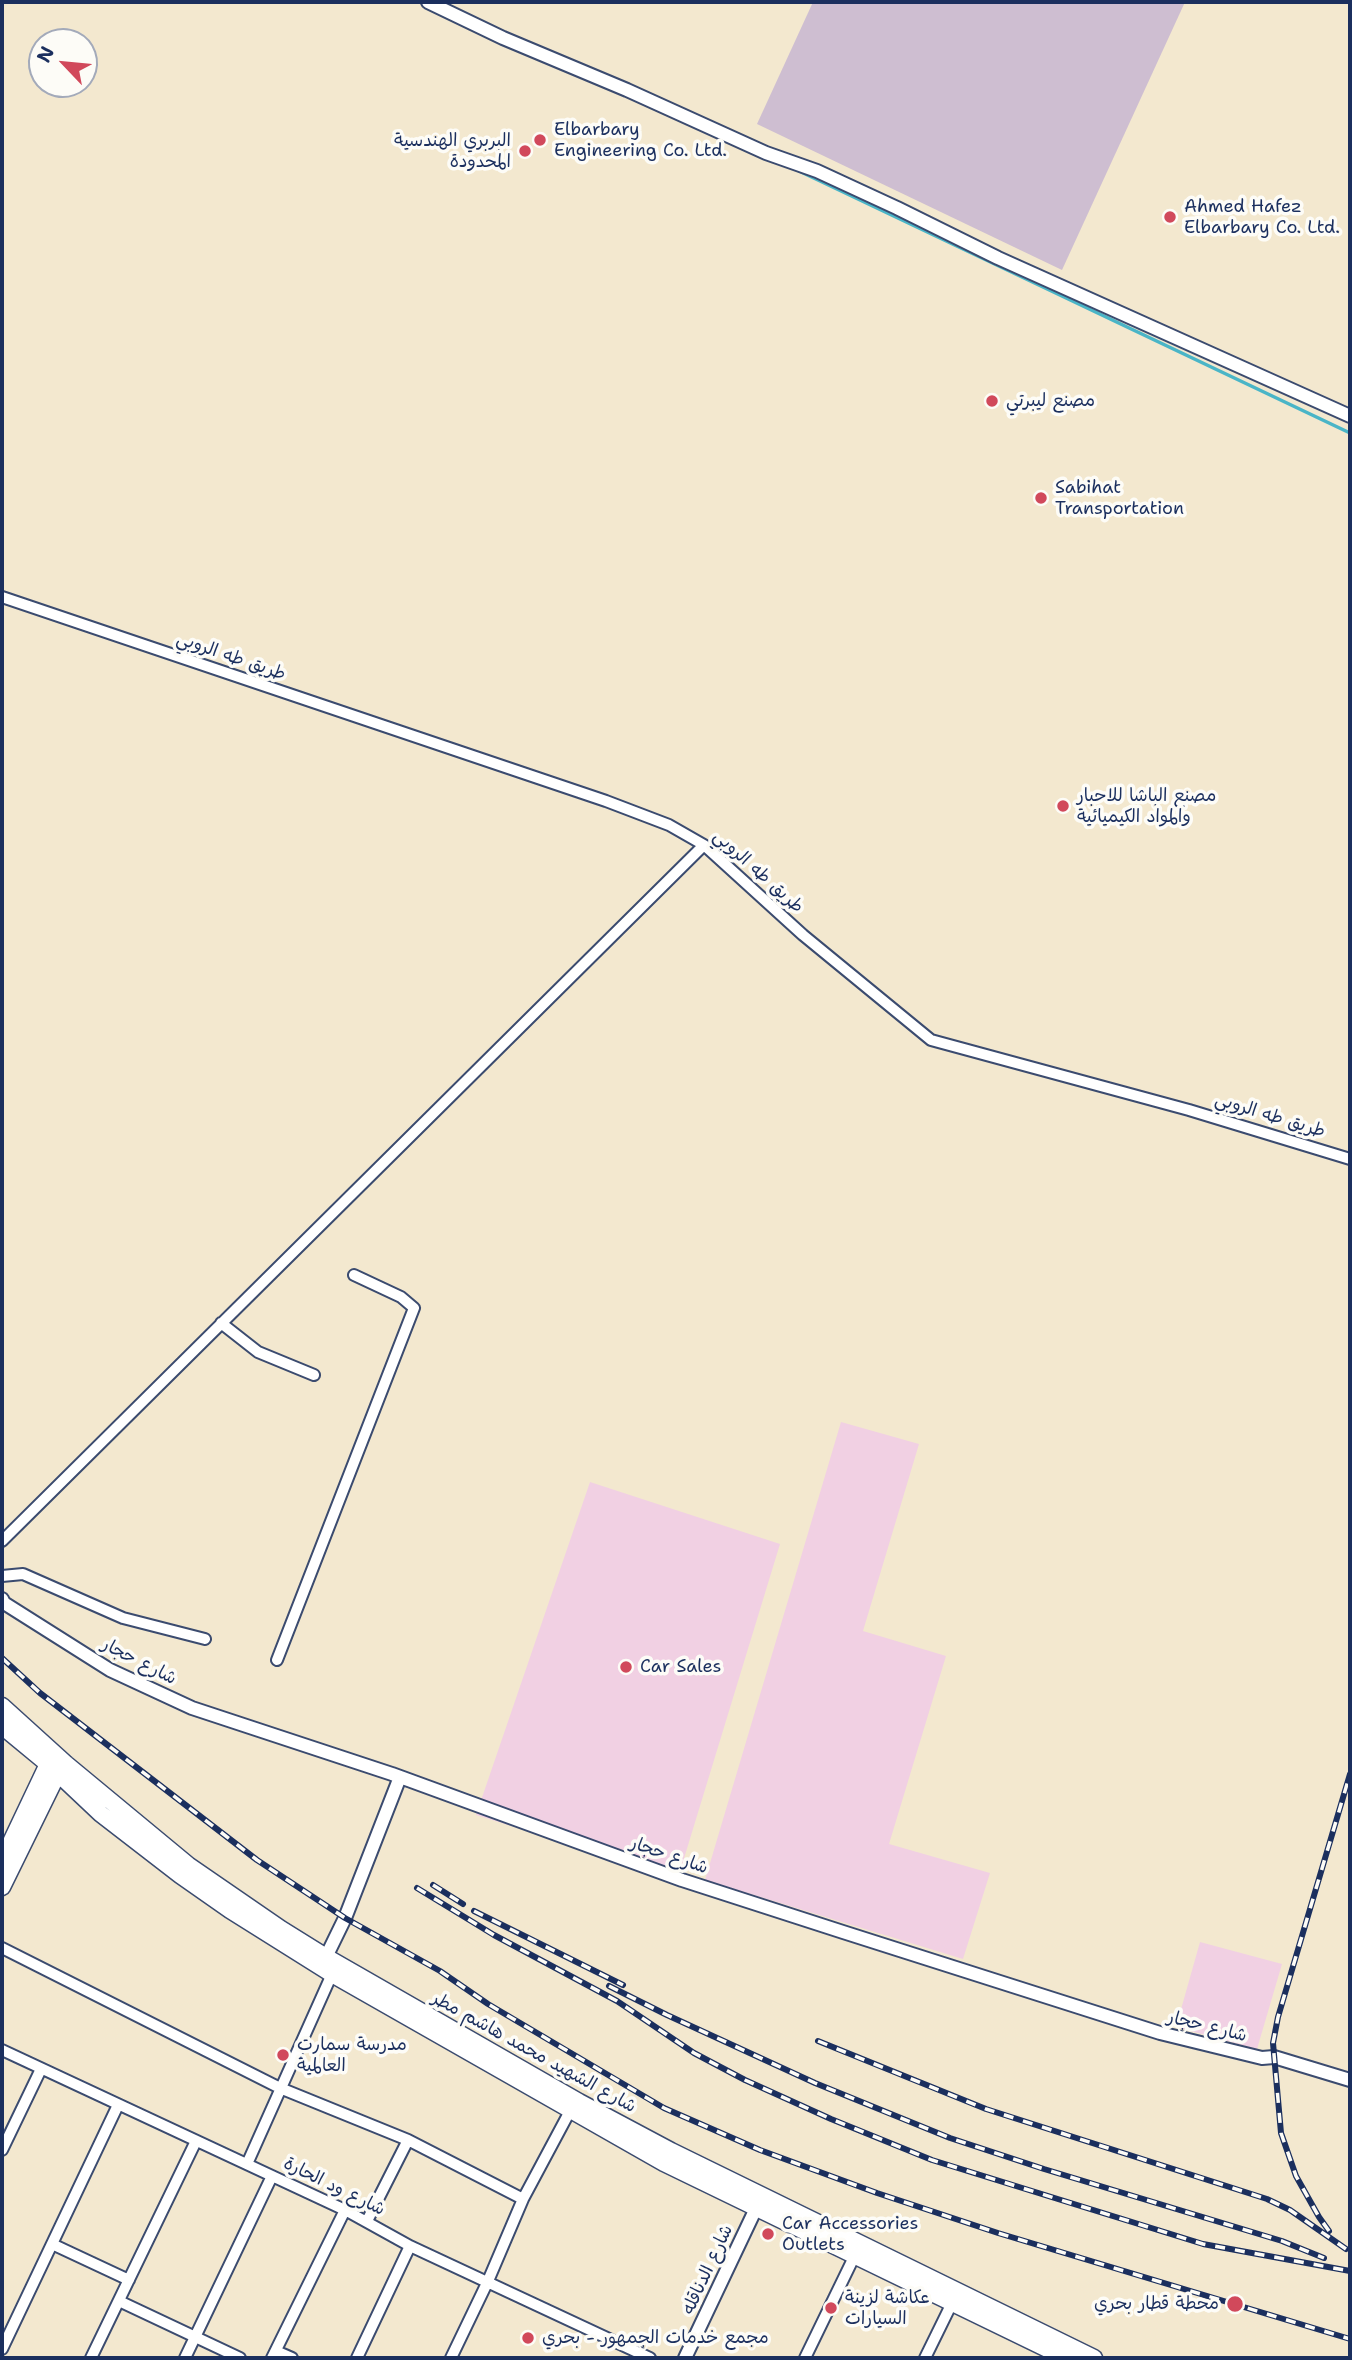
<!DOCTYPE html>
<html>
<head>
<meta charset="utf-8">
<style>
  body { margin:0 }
  #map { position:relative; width:1352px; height:2360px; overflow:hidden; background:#f3e8cf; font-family:"Shantell Sans",sans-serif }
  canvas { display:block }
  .frame { position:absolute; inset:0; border:4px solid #1b2f5e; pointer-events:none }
  .north { position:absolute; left:28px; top:28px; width:70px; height:70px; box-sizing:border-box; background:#fdfcf7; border:2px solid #a3aaba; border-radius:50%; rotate:296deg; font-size:19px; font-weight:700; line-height:28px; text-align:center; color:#1b2f5e }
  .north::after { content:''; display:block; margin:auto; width:24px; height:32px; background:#d1495b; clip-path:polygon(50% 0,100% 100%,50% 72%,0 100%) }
</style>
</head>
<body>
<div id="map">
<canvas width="1352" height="2360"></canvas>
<div class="frame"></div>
<div class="north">N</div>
</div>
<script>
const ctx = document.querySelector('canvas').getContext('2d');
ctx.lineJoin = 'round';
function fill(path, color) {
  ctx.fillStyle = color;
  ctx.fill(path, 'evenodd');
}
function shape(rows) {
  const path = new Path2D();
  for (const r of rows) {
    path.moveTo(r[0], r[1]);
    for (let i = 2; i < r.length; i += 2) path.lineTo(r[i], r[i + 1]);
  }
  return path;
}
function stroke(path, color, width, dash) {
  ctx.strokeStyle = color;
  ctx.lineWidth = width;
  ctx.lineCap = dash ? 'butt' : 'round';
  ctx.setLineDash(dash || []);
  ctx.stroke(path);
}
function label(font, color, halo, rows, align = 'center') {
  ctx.font = font + ' "Shantell Sans","Playpen Sans Arabic",sans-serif';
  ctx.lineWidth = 7;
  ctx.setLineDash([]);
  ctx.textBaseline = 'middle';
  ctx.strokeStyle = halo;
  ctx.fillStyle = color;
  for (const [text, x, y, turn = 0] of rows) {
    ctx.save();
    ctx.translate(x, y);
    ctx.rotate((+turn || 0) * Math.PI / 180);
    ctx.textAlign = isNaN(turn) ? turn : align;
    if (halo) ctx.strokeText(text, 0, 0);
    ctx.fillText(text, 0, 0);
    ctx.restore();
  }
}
fill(shape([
  [841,1422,919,1444,863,1631,946,1656,889,1844,990,1873,963,1959,705,1880],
  [590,1482,780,1544,678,1878,476,1815],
  [1200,1942,1282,1964,1257,2049,1176,2027]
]), '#f1d0e3');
fill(shape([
  [813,2,1185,2,1062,270,757,124]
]), '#cebed1');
stroke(shape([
  [799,171,1350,433]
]), '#4ab5c7', 3.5);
const minor = shape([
  [2,597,606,801,669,825,704,845,803,935,931,1040,1189,1110,1350,1159],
  [221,1323,258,1352,314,1375],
  [2,1541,704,845],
  [2,1576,23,1574,123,1618,205,1639],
  [277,1660,414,1308,401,1297,354,1275],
  [2,1948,280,2088,408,2140,523,2199],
  [2,2050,345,2210,410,2246,650,2358],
  [2,2150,41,2069],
  [247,2164,332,1974],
  [367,2221,408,2140],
  [52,2244,129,2280],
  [119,2301,240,2358],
  [2,2349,118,2105],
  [276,2351,292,2358],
  [91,2358,196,2141],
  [185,2358,272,2176],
  [272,2358,345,2210],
  [357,2358,410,2246],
  [451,2358,488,2281,523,2199,570,2111],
  [805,2358,855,2255],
  [925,2358,952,2303]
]);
const tertiary = shape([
  [428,2,503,38,627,90,766,153,817,171,897,208,998,258,1350,416],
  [2,1599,4,1603,110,1670,192,1708,392,1774,682,1880,843,1932,1160,2033,1262,2058,1274,2057,1350,2080],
  [326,1957,345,1918,400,1777],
  [685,2358,759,2202]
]);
const primary = shape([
  [2,1706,66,1764,188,1865,281,1929,326,1957,579,2102,671,2151,1094,2358],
  [2,1726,48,1764,101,1814,180,1875,230,1910,332,1974,664,2163,1066,2358],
  [2,1861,48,1764,54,1757],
  [2,1887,58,1773,63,1768]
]);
stroke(minor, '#3b4b6f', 14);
stroke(tertiary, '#3b4b6f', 16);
stroke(primary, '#3b4b6f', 19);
stroke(minor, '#fff', 10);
stroke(tertiary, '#fff', 12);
stroke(primary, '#fff', 16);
const rail = shape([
  [2,1658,40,1693,257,1860,345,1918,440,1971,488,2004,664,2108,760,2150,877,2193,998,2233,1350,2339],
  [433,1885,463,1904],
  [417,1888,494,1935,617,2001,694,2053,745,2080,831,2119,932,2160,1203,2244,1350,2271],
  [474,1911,623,1985],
  [609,1986,667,2015,815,2083,950,2138,1044,2169,1282,2241,1324,2258],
  [818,2041,986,2109,1267,2199,1290,2210,1346,2249],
  [1329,2231,1319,2217,1296,2176,1281,2133,1273,2043,1278,2017,1350,1774]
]);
stroke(rail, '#1b2f5e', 6);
stroke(rail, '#fdfcf7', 3.5, [10]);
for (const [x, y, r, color] of [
  [540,140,7,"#d1495b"],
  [525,151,7,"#d1495b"],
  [1170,217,7,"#d1495b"],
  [992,401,7,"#d1495b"],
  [1041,498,7,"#d1495b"],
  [1063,806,7,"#d1495b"],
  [626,1667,7,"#d1495b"],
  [283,2055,7,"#d1495b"],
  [768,2234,7,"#d1495b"],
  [1235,2304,9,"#d1495b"],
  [831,2308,7,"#d1495b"],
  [528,2338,7,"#d1495b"]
]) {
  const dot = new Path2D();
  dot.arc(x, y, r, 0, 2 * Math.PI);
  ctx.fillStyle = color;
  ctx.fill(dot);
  stroke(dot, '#fdfcf7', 2.5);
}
label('18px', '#1b2f5e', '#fdfcf7', [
  ["Elbarbary",554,130],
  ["Engineering Co. Ltd.",554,151],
  ["البربري الهندسية",511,141,"right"],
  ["المحدودة",511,162,"right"],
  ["Ahmed Hafez",1184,207],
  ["Elbarbary Co. Ltd.",1184,228],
  ["مصنع ليبرتي",1006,401],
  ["Sabihat",1055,488],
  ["Transportation",1055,509],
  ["مصنع الباشا للاحبار",1077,796],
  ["والمواد الكيميائية",1077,817],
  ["Car Sales",640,1667],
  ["مدرسة سمارت",297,2045],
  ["العالمية",297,2066],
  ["Car Accessories",782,2224],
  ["Outlets",782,2245],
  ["عكاشة لزينة",845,2298],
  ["السيارات",845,2319],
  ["محطة قطار بحري",1219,2304,"right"],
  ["مجمع خدمات الجمهور - بحري",542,2338]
], 'left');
label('18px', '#1b2f5e', '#fdfcf7', [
  ["طريق طه الروبي",231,657,19],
  ["طريق طه الروبي",758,872,42],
  ["طريق طه الروبي",1270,1116,17],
  ["شارع حجار",139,1662,27],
  ["شارع حجار",669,1856,19],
  ["شارع حجار",1207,2027,14],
  ["شارع الشهيد محمد هاشم مطر",534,2053,29],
  ["شارع ود الحارة",334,2187,26],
  ["شارع الدناقله",708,2270,-65]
]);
</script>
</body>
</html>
